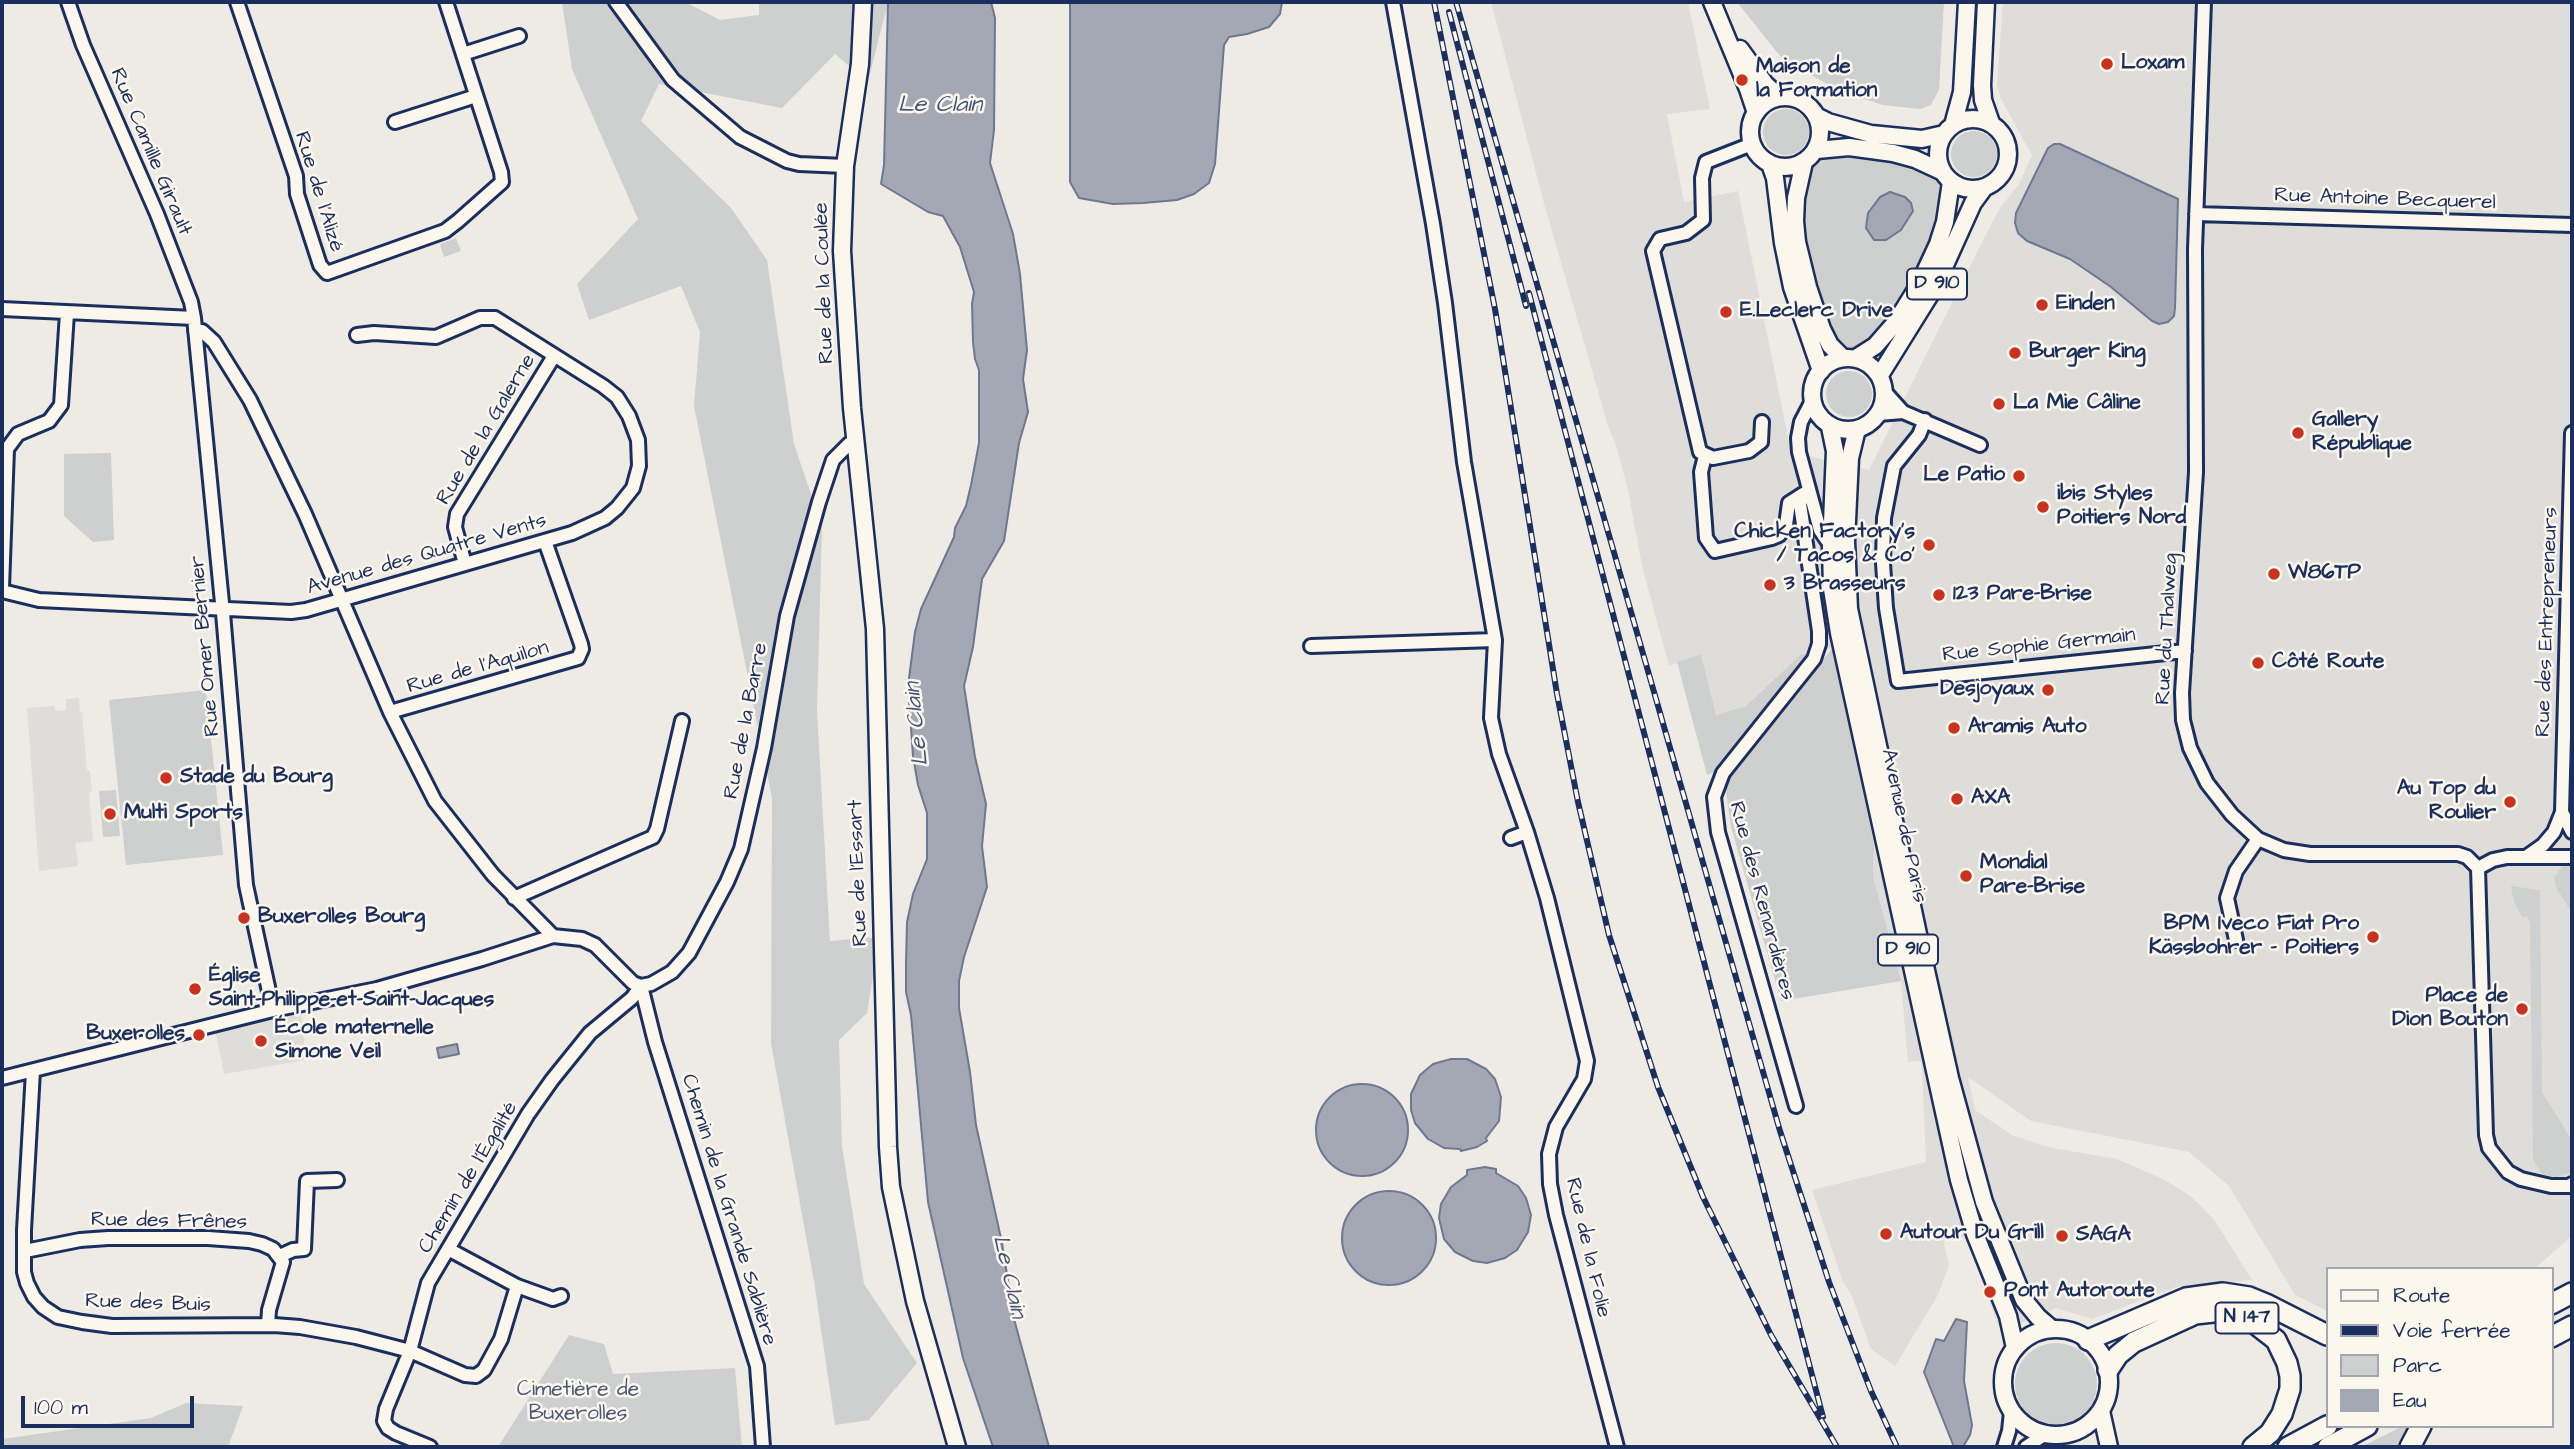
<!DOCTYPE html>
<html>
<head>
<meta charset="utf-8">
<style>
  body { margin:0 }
  #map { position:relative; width:2574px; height:1449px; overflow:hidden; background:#eeebe4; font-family:"Architects Daughter",sans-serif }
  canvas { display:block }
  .frame { position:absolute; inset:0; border:4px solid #1b2f5e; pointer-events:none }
  .legend { position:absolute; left:2326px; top:1267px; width:228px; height:161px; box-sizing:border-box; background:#fbf7ec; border:2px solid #a1a7b3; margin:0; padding:9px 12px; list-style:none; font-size:21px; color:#1b2f5e }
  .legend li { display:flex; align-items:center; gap:14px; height:35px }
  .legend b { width:35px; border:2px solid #a1a7b3 }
  .scale { position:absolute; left:21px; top:1396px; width:173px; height:32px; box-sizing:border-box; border:4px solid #1b2f5e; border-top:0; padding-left:9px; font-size:21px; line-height:24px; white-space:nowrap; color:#1b2f5e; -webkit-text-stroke:5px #fbf7ec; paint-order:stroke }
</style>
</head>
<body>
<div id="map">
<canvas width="2574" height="1449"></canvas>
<div class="frame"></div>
<ul class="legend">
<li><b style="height:9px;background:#fbf7ec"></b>Route</li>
<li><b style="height:9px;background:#1b2f5e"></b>Voie ferrée</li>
<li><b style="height:19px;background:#cecfcf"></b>Parc</li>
<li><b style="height:19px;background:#a3a8b4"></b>Eau</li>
</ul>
<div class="scale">100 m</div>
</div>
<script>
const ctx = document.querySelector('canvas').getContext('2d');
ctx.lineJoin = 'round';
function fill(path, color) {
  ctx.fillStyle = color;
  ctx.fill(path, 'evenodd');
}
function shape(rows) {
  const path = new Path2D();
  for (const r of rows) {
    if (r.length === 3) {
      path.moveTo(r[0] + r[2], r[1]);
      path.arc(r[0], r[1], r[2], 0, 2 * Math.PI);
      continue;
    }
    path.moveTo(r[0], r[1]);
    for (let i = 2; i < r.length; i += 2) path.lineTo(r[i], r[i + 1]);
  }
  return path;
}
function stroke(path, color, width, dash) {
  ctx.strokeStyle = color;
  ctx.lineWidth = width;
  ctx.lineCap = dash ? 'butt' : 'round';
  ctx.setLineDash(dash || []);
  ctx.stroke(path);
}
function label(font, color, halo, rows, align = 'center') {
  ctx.font = font + ' "Architects Daughter",sans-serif';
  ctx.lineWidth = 5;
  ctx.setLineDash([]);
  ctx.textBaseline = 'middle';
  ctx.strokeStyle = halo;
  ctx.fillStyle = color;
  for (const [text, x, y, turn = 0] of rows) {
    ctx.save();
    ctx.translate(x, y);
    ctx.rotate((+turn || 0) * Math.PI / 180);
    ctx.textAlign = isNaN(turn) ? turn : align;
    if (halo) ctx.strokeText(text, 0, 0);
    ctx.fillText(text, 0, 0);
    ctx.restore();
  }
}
fill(shape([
  [1491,2,1688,2,1710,109,1667,114,1684,202,1738,191,1791,452,1869,470,1987,232,2000,208,2019,184,2032,155,2001,99,1997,85,2003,2,2572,2,2572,1236,2534,1269,2327,1269,2327,1311,2295,1295,2229,1186,2189,1152,2031,1121,1968,1077,1975,1110,2012,1135,2048,1147,2117,1159,2165,1180,2192,1197,2215,1221,2252,1280,2179,1286,2092,1319,2056,1308,2001,1332,1966,1238,1942,1235,1949,1265,1938,1295,1895,1366,1871,1349,1852,1296,1843,1282,1812,1190,1926,1162,1922,1070,1921,1061,1908,1062,1901,981,1873,876,1874,845,1835,647,1800,655,1746,706,1716,715,1701,654,1669,666,1642,566,1628,490,1616,445,1608,426,1545,207],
  [79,698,80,712,82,712,87,771,90,771,92,791,89,792,93,841,75,843,78,866,39,871,27,708,55,706,55,711,66,710,66,699],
  [301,1011,306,1060,224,1074,216,1033]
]), '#deddda');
fill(shape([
  [562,2,685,2,720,20,759,15,759,2,888,2,868,82,835,54,782,108,659,84,641,121,731,208,767,260,794,444,822,527,817,711,830,941,879,937,867,1013,839,1040,842,1146,864,1284,917,1363,869,1420,835,1425,814,1281,771,1043,772,798,694,406,700,332,681,286,589,320,577,284,638,219,572,69],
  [1737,2,1944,2,1939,90,1931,105,1920,109,1883,105,1840,91,1811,75,1788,66],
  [1786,132,23],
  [1974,154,23],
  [1829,153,1882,157,1932,172,1941,183,1944,195,1941,214,1920,268,1878,333,1859,348,1850,350,1841,347,1834,340,1815,290,1804,244,1800,205,1811,163],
  [456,238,461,251,444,257,440,244],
  [1849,394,23],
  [111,453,114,540,93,542,64,516,64,454],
  [1834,646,1874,845,1873,876,1901,981,1781,1001,1731,827,1725,785,1737,766],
  [1812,651,1717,771,1707,775,1677,662,1701,654,1716,715,1746,706,1800,655],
  [206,690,223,855,126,865,109,700],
  [116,790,120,836,103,837,99,791],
  [2563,865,2572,865,2572,913,2556,887,2554,877],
  [2511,886,2540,890,2542,1092,2572,1141,2572,1172,2557,1177,2542,1174,2533,1159,2530,923,2527,916,2522,917,2513,899],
  [569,1335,604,1344,613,1374,735,1368,742,1447,498,1447],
  [2056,1384,41],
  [186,1403,243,1406,228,1447,2,1447,2,1439,151,1418],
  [2403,1426,2408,1426,2402,1447,2361,1447]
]), '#cecfcf');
const water = shape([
  [888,2,991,2,995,18,994,130,990,163,1013,234,1020,274,1027,350,1023,379,1028,412,1019,443,1004,541,982,579,973,647,964,686,975,757,986,804,982,846,987,887,964,957,959,981,959,1008,970,1072,976,1125,1002,1243,1014,1319,1049,1447,993,1447,963,1358,928,1202,911,1015,906,992,906,963,907,922,913,894,927,859,927,813,918,785,913,756,908,686,915,632,921,609,954,537,955,528,966,506,971,485,979,443,979,370,975,359,973,342,972,304,974,292,960,247,943,216,928,212,881,184,884,165,888,2],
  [1070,2,1282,2,1280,14,1269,27,1247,34,1229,37,1224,45,1215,164,1209,183,1194,194,1177,200,1143,203,1113,204,1079,198,1070,182,1070,2],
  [2054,144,2060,144,2178,199,2175,308,2174,316,2168,322,2159,324,2152,321,2111,287,2070,259,2027,241,2018,233,2015,223,2016,213,2048,148,2054,144],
  [1890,192,1905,197,1911,203,1913,211,1901,230,1886,240,1874,240,1866,228,1868,213,1880,197,1890,192],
  [457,1044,459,1054,439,1058,437,1048,457,1044],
  [1451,1059,1467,1059,1486,1069,1495,1079,1501,1097,1499,1121,1486,1138,1487,1141,1477,1147,1461,1151,1460,1149,1444,1148,1428,1139,1415,1123,1411,1110,1411,1094,1420,1075,1433,1064,1451,1059],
  [1362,1130,46],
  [1485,1167,1496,1169,1496,1173,1518,1186,1526,1198,1531,1215,1528,1232,1517,1250,1505,1258,1487,1263,1473,1261,1455,1252,1444,1239,1439,1218,1441,1204,1451,1187,1467,1175,1467,1170,1485,1167],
  [1389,1238,47],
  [1956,1319,1967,1322,1964,1381,1972,1425,1970,1435,1963,1447,1954,1447,1924,1372,1936,1339,1944,1341,1956,1319]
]);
fill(water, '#a3a8b4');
stroke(water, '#6d7892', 2);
const minor = shape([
  [68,2,83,45,157,214,191,302,194,318,223,613,246,885,273,1010],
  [237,2,296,176,297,194,320,265,327,273,445,231,458,221,502,182,501,172,446,2],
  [616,2,673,80,740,137,787,161,799,164,845,166],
  [1393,2,1433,224,1445,303,1464,462,1495,640],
  [2204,2,2195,249,2196,472,2182,693,2183,720,2190,748,2207,783,2232,815,2258,839,2284,850,2310,854,2458,854,2467,857,2478,868],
  [463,54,519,36],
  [395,122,476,96],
  [1752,144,1706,162,1702,178,1703,220,1686,233,1660,239,1653,251,1700,452,1713,458,1749,451,1761,442,1762,422],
  [2196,214,2572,225],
  [2,309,194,318],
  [195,331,202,331,214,342,250,400,305,514,390,712,435,801,493,875,553,936],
  [1885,392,1903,412],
  [1812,401,1801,422,1798,438,1799,452,1820,530,1831,546],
  [1878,414,1903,412,1980,445],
  [1925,420,1919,435,1894,466,1884,518,1883,563,1886,608,1898,681,2185,651],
  [1705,456,1701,472,1706,538,1715,551,1772,538,1779,535,1786,525,1789,503,1803,494],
  [465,564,455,527,457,514,554,356],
  [2,588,7,449,18,434,49,421,61,405,67,313],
  [2,591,39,600,291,612,306,610,572,533,605,518,617,508,633,488,639,466,638,440,629,416,617,397,603,386,495,318,480,318,436,337,374,333,357,335],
  [1311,646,1495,640,1491,718,1499,754,1527,832,1547,898,1587,1061,1584,1079,1556,1127,1549,1154,1550,1184,1556,1215,1617,1447],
  [390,712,578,658,582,649,581,644,545,541],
  [2562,812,2572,832],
  [1511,838,1527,832],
  [2526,857,2543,845,2554,832,2562,812,2572,433],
  [2478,868,2486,1135,2489,1148,2508,1172,2521,1179,2551,1186,2569,1186,2572,1184],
  [2478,868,2493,860,2507,857,2572,857],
  [514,898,653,837,657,829,682,721],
  [2236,940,2227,898,2236,871,2258,839],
  [641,986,651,984,672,972,689,953,727,882,741,849,764,748,787,616,819,502,833,460,849,444,855,442],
  [641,986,655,1042,757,1366,763,1447],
  [33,1071,24,1230,24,1272,27,1283,34,1297,43,1307,58,1317,82,1322,112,1326,274,1325,300,1327,356,1337,410,1351,465,1375,476,1376,484,1370,501,1339,517,1286],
  [2,1078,273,1010,377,989,482,959,553,936,582,939,595,945,633,983,641,986],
  [1796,1106,1718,832,1714,797,1723,773,1814,659,1819,644,1819,631,1800,504,1803,494,1809,491],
  [448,1249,517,1286,553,1299,561,1296],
  [25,1251,80,1240,108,1238,208,1238,249,1241,262,1244,273,1249,283,1262,269,1310,268,1325],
  [280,1256,293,1250,304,1249,307,1181,337,1180],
  [430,1447,396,1433,388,1428,384,1421,386,1409,410,1351,428,1283,528,1114,552,1080,590,1033,632,998,641,986],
  [2004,1447,2009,1431,2011,1412],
  [2026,1447,2044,1435]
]);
const major = shape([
  [863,2,860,64,845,166,842,251,852,408,875,629,888,1147,891,1187,915,1301,957,1447],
  [1712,2,1748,89,1756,113],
  [1986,2,1982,85,1983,100,1991,123],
  [1740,49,1765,84,1779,97],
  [1785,132,35],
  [1816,116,1828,122,1871,134,1922,139,1944,134],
  [1973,154,35],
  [1953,125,1962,92,1967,2],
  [1817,150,1849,147,1893,153,1915,159,1943,172],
  [1804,162,1796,198,1795,221,1797,242,1808,287,1822,329,1830,345,1842,357],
  [1770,164,1775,178,1783,243,1792,287,1821,371],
  [1848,394,36],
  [1856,358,1875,346,1896,322,1919,285,1938,244,1945,222,1951,182],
  [1880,375,1936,285,1973,203,1984,188],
  [1830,427,1835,451,1831,546,1832,589,1839,633,1959,1180,1975,1234,2008,1316,2015,1348],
  [1857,429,1850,458,1846,541,1849,609,1919,939,1950,1078,1984,1202,2024,1300,2038,1317,2052,1329],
  [2056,1382,53],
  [2101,1411,2109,1447]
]);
const highway = shape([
  [2551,1304,2572,1293],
  [2551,1337,2572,1326],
  [2088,1340,2186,1298,2223,1293,2249,1297,2266,1304,2327,1335],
  [2108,1370,2118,1355,2134,1342,2195,1314,2222,1311,2249,1319,2276,1340,2287,1363,2290,1376,2290,1389,2282,1414,2270,1433,2253,1447],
  [2288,1447,2327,1426],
  [2328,1447,2367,1426],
  [2410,1447,2421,1426]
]);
stroke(minor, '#1b2f5e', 18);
stroke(major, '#1b2f5e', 21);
stroke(highway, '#1b2f5e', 24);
stroke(minor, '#fbf7ec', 12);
stroke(major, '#fbf7ec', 16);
stroke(highway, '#fbf7ec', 19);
const rail = shape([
  [1434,2,1495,309,1557,694,1578,802,1609,935,1658,1087,1703,1197,1771,1335,1837,1447],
  [1456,2,1780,1131,1829,1282,1871,1391,1897,1447],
  [1449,12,1526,306],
  [1529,293,1823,1417]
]);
stroke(rail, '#1b2f5e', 6);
stroke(rail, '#fbf7ec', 3.5, [10]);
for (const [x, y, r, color] of [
  [2107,64,7,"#c8321e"],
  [1742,80,7,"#c8321e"],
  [2042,305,7,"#c8321e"],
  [1726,312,7,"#c8321e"],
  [2015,353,7,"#c8321e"],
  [1999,404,7,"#c8321e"],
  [2298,433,7,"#c8321e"],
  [2019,476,7,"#c8321e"],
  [2043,507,7,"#c8321e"],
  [1929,545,7,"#c8321e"],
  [2274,574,7,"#c8321e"],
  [1770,585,7,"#c8321e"],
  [1939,595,7,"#c8321e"],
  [2258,663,7,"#c8321e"],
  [2048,690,7,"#c8321e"],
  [1954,728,7,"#c8321e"],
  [166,778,7,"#c8321e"],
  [1957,799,7,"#c8321e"],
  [2510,802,7,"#c8321e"],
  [110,814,7,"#c8321e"],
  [1966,876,7,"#c8321e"],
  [244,918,7,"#c8321e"],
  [2373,937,7,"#c8321e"],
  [195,989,7,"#c8321e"],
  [2522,1009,7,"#c8321e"],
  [199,1035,7,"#c8321e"],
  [261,1041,7,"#c8321e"],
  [1886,1234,7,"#c8321e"],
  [2062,1236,7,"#c8321e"],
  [1990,1292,7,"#c8321e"]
]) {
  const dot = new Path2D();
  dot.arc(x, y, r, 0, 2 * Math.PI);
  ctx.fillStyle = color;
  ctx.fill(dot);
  stroke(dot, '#fbf7ec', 2.5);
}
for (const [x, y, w] of [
  [1937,284,60],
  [1908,950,60],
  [2247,1318,63]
]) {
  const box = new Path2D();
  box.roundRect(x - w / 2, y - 15.5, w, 31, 5);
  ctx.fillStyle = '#fbf7ec';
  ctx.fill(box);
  stroke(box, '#1b2f5e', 2);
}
label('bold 19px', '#1b2f5e', null, [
  ["D 910",1937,284],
  ["D 910",1908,950],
  ["N 147",2247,1318]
]);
label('bold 21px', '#1b2f5e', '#fbf7ec', [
  ["Loxam",2121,64],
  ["Maison de",1756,68],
  ["la Formation",1756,92],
  ["Einden",2056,305],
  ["E.Leclerc Drive",1740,312],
  ["Burger King",2029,353],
  ["La Mie Câline",2013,404],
  ["Gallery",2312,421],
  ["République",2312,445],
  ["Le Patio",2005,476,"right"],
  ["ibis Styles",2057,495],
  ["Poitiers Nord",2057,519],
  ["Chicken Factory's",1915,533,"right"],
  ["/ Tacos & Co'",1915,557,"right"],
  ["W86TP",2288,574],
  ["3 Brasseurs",1784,585],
  ["123 Pare-Brise",1953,595],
  ["Côté Route",2272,663],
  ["Desjoyaux",2034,690,"right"],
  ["Aramis Auto",1968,728],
  ["Stade du Bourg",180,778],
  ["Au Top du",2496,790,"right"],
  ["Roulier",2496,814,"right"],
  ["AXA",1971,799],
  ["Multi Sports",124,814],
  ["Mondial",1980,864],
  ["Pare-Brise",1980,888],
  ["Buxerolles Bourg",258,918],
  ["BPM Iveco Fiat Pro",2359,925,"right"],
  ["Kässbohrer - Poitiers",2359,949,"right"],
  ["Église",209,977],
  ["Saint-Philippe-et-Saint-Jacques",209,1001],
  ["Place de",2508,997,"right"],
  ["Dion Bouton",2508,1021,"right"],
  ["École maternelle",275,1029],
  ["Simone Veil",275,1053],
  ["Buxerolles",185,1035,"right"],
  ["Autour Du Grill",1900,1234],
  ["SAGA",2076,1236],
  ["Pont Autoroute",2004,1292]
], 'left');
label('21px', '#1b2f5e', '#fbf7ec', [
  ["Rue Camille Girault",150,152,67],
  ["Rue de l'Alizé",318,192,73],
  ["Rue Antoine Becquerel",2385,200,2],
  ["Rue de la Coulée",825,283,-92],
  ["Rue de la Galerne",487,430,-59],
  ["Avenue des Quatre Vents",427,555,-16],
  ["Rue des Entrepreneurs",2548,622,-88],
  ["Rue du Thalweg",2168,629,-87],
  ["Rue Omer Bernier",206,646,-95],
  ["Rue Sophie Germain",2039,646,-6],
  ["Rue de l'Aquilon",478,668,-16],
  ["Rue de la Barre",747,721,-79],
  ["Avenue de Paris",1903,826,78],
  ["Rue de l'Essart",859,873,-92],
  ["Rue des Renardières",1761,901,75],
  ["Chemin de l'Égalité",469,1178,-59],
  ["Chemin de la Grande Sablière",728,1210,73],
  ["Rue des Frênes",169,1222,1],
  ["Rue de la Folie",1587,1248,77],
  ["Rue des Buis",148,1304,2]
]);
label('21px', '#48577a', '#fbf7ec', [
  ["Cimetière de",578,1391],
  ["Buxerolles",578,1415]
]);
label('italic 23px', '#445378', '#fbf7ec', [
  ["Le Clain",940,106],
  ["Le Clain",918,724,-96],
  ["Le Clain",1008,1277,77]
]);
</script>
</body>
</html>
